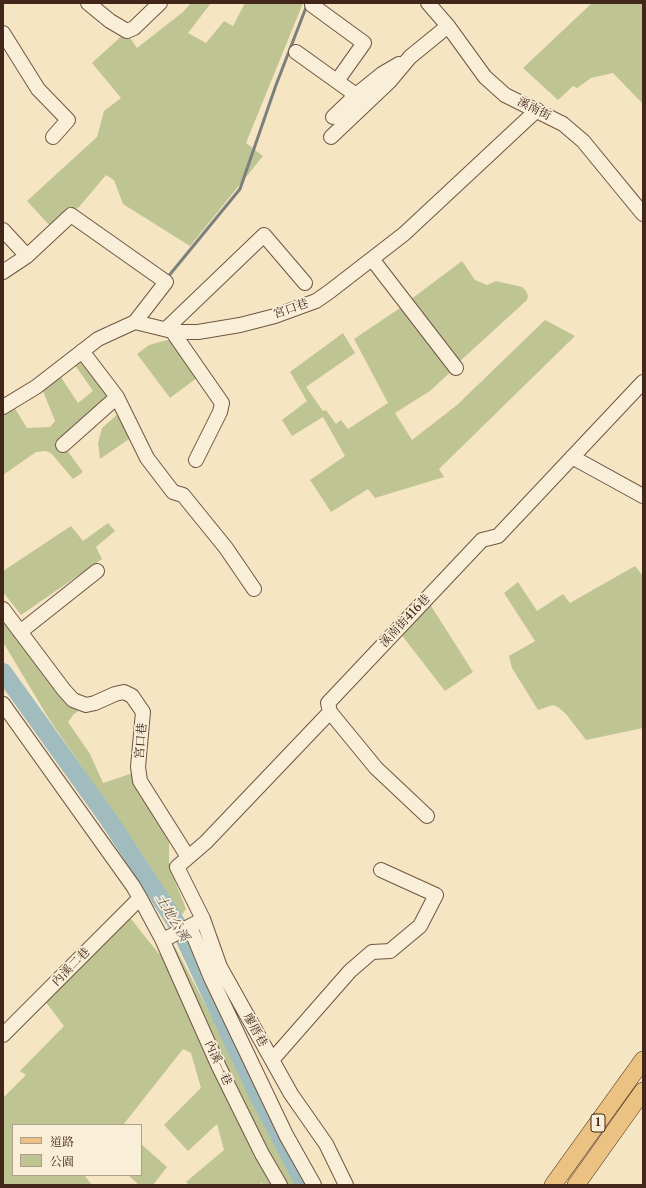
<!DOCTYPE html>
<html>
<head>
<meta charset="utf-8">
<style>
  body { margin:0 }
  #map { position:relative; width:646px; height:1188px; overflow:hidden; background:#f6e5c3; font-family:"Libre Caslon Text","Noto Serif TC",serif }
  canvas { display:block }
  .frame { position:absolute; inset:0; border:4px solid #42261a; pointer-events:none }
  .legend { position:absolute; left:12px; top:1124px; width:130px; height:52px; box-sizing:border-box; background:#f9eed8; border:1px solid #b09e8c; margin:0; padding:5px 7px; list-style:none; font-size:12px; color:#42261a }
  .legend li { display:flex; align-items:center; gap:8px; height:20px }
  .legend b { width:20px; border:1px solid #b09e8c }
</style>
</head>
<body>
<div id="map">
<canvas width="646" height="1188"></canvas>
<div class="frame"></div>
<ul class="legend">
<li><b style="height:5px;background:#ebc282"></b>道路</li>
<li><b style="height:11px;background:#bec492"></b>公園</li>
</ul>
</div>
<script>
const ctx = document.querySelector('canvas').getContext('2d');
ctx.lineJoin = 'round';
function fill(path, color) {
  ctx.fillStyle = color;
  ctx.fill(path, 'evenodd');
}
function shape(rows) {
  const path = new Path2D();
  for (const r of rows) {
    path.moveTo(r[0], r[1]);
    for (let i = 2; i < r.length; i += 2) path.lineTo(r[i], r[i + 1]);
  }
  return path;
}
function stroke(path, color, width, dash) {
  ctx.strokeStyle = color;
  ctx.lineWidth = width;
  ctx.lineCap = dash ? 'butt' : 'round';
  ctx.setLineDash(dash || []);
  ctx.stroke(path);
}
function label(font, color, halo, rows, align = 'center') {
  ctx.font = font + ' "Libre Caslon Text","Noto Serif TC",serif';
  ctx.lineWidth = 3.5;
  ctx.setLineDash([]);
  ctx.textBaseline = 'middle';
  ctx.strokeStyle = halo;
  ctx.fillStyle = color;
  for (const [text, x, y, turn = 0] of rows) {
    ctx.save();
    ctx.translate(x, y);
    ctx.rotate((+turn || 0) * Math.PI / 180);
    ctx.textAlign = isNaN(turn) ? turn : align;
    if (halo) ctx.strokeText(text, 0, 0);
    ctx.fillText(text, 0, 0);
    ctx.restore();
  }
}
fill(shape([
  [191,3,211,3,188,33,206,43,224,21,233,26,245,3,303,3,246,143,263,156,190,246,123,204,114,180,106,175,79,207,51,227,27,201,97,137,104,111,121,98,92,63,126,32,137,48,183,12],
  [592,3,643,3,643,104,613,73,591,78,577,88,573,86,558,100,523,68],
  [462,261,475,280,487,285,496,281,522,287,526,291,528,296,527,300,458,363,410,300],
  [406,304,456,367,430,391,395,413,412,440,457,405,545,320,575,336,439,469,444,477,375,498,368,489,331,512,310,480,345,456,323,417,292,436,282,420,307,401,290,372,343,333,355,353,306,387,323,411,326,410,336,424,341,420,348,429,388,403,354,339],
  [178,337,202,374,170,398,137,354,149,345],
  [75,353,113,396,60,441,83,472,73,479,51,453,45,451,36,452,3,475,3,406,11,402,27,428,50,427,55,421,39,381,55,368,78,403,93,391,70,358],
  [120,412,132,437,100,459,98,443,102,428],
  [108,523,115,531,96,547,102,559,21,615,3,592,3,571,71,526,83,541],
  [635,566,643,576,643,728,586,740,566,714,558,707,553,705,538,710,512,668,509,656,535,641,504,593,518,582,537,611,563,594,570,603],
  [426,598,473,672,445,691,397,629],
  [3,611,86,706,74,714,68,722,90,754,103,783,133,773,169,837,169,866,186,909,180,917,146,860,49,719,3,642],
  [127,914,159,954,175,947,300,1185,263,1185,262,1183,257,1185,189,1185,186,1182,224,1150,217,1124,188,1151,164,1125,201,1088,191,1053,183,1049,123,1125,13,1125,13,1175,84,1175,92,1185,3,1185,3,1098,26,1075,20,1071,64,1026,45,1001],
  [141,1144,167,1167,153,1185,139,1185,128,1175,141,1175]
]), '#bec492');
stroke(shape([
  [167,278,240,189,276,85,307,5]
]), '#7b807c', 3);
stroke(shape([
  [3,672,109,820,179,927,256,1091,305,1185]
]), '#a1bcbe', 18);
const minor = shape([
  [88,3,110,21,127,31,134,28,160,3],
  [428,3,448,26,485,77,505,95,563,124,583,141,643,214],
  [312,5,364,43,337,81],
  [3,33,38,89,68,120,53,137],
  [296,52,356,95],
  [333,117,356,95,382,74,399,64],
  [331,137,389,82,410,57,448,26],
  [3,230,27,256],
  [372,259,456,368],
  [3,272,27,256,71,215,166,282,135,322],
  [166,329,264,235,305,283],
  [172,331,222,403,220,412,196,460],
  [82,351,117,397,147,458,173,492,183,495,226,548,254,589],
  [3,407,36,387,98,339,135,322,176,332,198,332,240,325,275,316,316,301,329,292,404,234,537,110],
  [63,445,117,397],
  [572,457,643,496],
  [3,609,64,690,73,700,86,705,95,703,115,694,124,692,132,696,143,712,138,767,140,781,188,857],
  [20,632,97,571],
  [3,704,133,886,140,898,162,939,219,1067,262,1154,280,1185],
  [330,712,376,768,427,816],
  [190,927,211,978,286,1135,314,1185],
  [162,939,169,937,198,922],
  [3,1035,140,898],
  [272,1060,350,971,372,952,390,951,420,926,436,895,381,870],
  [346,1185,326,1144,291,1094,220,967,203,919,177,867,206,842,330,712,328,703,482,540,498,536,643,382]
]);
const major = shape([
  [553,1185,643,1060],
  [576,1185,643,1091]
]);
stroke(minor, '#6f5644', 16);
stroke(major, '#42261a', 18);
stroke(minor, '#f9eed8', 14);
stroke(major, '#ebc282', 17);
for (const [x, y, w] of [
  [598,1123,14]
]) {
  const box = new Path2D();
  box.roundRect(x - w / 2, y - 9, w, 18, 3);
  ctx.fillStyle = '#f9eed8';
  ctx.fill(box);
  stroke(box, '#42261a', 1);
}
label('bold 11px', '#42261a', null, [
  ["1",598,1123]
]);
label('12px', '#42261a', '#f9eed8', [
  ["溪南街",534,109,27],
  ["宮口巷",291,309,-19],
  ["溪南街416巷",405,621,-47],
  ["宮口巷",141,741,-85],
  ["內溪二巷",71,967,-45],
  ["廖厝巷",255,1030,61],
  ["內溪一巷",218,1063,65]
]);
label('italic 13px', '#5a4c43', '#f9eed8', [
  ["土地公溪",172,918,59]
]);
</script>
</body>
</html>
